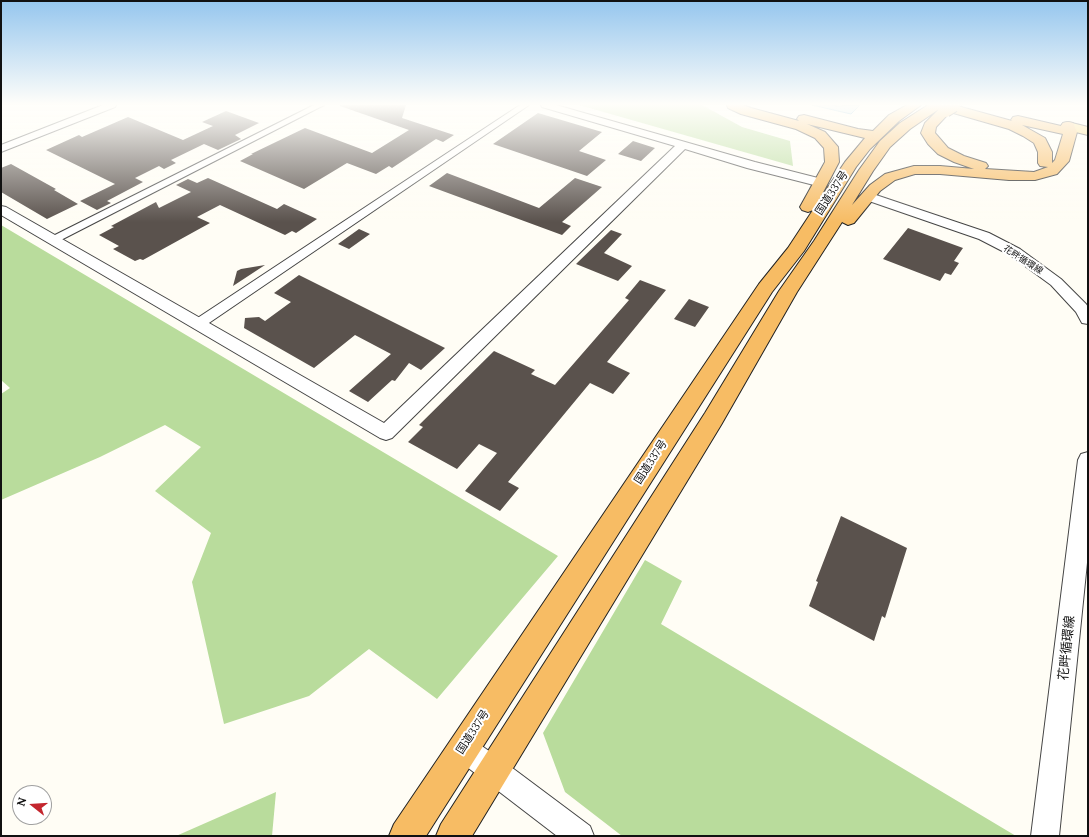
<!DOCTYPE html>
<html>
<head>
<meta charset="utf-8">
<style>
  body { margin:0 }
  #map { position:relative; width:1089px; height:837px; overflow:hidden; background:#fffdf5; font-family:Lora,serif }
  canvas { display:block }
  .frame { position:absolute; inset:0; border:2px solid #111; pointer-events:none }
  .north { position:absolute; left:12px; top:785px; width:40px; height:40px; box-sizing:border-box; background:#fff; border:1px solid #a0a0a0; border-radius:50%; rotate:287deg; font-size:11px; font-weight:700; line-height:16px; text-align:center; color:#111 }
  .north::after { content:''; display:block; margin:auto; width:14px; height:18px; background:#c4262e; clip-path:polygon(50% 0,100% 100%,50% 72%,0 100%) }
</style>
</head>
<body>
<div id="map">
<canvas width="1089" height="837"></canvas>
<div class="frame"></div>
<div class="north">N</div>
</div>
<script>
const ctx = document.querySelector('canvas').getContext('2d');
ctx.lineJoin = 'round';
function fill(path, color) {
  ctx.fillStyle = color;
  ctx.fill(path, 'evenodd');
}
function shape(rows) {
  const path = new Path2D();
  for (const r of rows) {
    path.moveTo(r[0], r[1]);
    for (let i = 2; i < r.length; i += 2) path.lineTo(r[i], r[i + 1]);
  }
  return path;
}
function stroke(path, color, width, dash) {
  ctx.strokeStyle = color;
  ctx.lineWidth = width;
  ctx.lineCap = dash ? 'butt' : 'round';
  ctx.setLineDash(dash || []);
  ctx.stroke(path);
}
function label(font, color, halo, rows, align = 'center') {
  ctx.font = font + ' Lora,"Noto Sans JP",serif';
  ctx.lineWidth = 4;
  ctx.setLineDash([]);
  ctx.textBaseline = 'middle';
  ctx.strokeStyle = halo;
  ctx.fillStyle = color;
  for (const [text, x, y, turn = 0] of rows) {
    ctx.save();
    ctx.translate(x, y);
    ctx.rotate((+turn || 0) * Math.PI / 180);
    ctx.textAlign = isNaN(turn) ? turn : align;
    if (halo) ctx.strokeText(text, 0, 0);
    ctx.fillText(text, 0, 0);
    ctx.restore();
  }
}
fill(shape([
  [579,105,702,105,742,127,790,141,793,166],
  [1,225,558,556,437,699,369,649,309,696,224,724,192,582,211,533,155,491,201,447,165,425,100,457,1,500,1,394,10,388,1,380],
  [645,560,682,581,661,624,1016,836,622,836,565,792,543,733],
  [276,792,272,836,176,836]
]), '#b9dc9c');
const water = shape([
  [812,105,834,105,836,106,860,105,851,114,812,105]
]);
fill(water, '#b9e0f7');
stroke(water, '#3f96cf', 1);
fill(shape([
  [340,105,406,105,402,118,454,135,443,142,436,139,392,168,389,166,376,174,347,163,304,189,240,161,253,154,251,154,305,128,372,153,409,130,340,106],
  [226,111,259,123,235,135,241,139,218,150,204,144,171,160,176,163,164,169,159,166,135,178,143,182,107,201,111,203,97,210,80,201,115,184,46,150,79,135,82,137,128,117,183,140,213,126,202,122],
  [538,113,602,132,579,151,606,160,587,176,493,144],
  [633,141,655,148,641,161,618,154],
  [11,164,56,189,54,190,78,204,47,219,1,192,1,168],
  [447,173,539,208,575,178,602,187,562,222,571,226,562,235,429,186],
  [208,178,277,209,284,204,317,219,296,233,292,231,285,235,220,205,197,217,210,223,143,260,140,259,135,261,113,249,119,246,99,235,114,227,111,226,156,202,159,208,191,192,176,185,188,179,197,183],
  [908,228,963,248,954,261,959,263,951,275,945,273,940,281,883,259],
  [359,229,370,234,349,249,338,244],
  [611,230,622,234,604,253,632,266,618,281,576,264],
  [265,265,233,286,237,271,241,269],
  [299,275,445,348,421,370,409,363,395,381,392,380,368,402,349,391,391,354,355,335,314,368,244,328,245,318,259,317,265,321,291,302,274,293],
  [640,280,666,290,607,362,630,373,613,394,590,383,508,482,519,488,500,511,465,491,497,453,479,444,457,469,408,442,423,427,419,425,494,351,535,370,531,374,555,385,629,300,625,298],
  [689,299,709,307,695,327,674,319],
  [841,516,907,548,885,618,882,616,874,641,809,606,818,582,816,581]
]), '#5a524d');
stroke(shape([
  [810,186,866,203]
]), '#dbdad3', 12, [12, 6]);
const minor = shape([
  [314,105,324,105,57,242,53,243,49,242,47,240,49,238,314,105],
  [520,105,529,105,203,327,198,328,193,327,191,324,193,321,520,105]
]);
const tertiary = shape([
  [103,105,116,105,115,107,1,152,1,145,103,105],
  [541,105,556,105,755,162,818,178,820,181,818,184,814,185,747,168,685,149,392,438,386,440,380,438,1,215,1,206,6,207,384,423,675,146,542,107,541,105],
  [873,194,989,233,1020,249,1061,279,1086,304,1088,307,1088,324,1082,323,1076,312,1051,285,1010,255,979,239,869,201,867,198,869,195,873,194],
  [1088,452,1088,553,1059,836,1031,836,1078,460,1081,454,1088,452],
  [463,735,472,739,503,761,590,826,594,836,557,836,454,757,450,748,454,739,463,735]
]);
const primary = shape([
  [1068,122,1088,127,1088,135,1063,129,1061,126,1063,123,1068,122]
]);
const trunk = shape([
  [727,105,743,105,751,108,799,121,797,119,799,116,804,115,858,129,873,131,889,115,907,105,921,105,899,121,870,149,856,167,804,251,772,292,426,836,389,836,394,824,759,284,788,248,813,210,808,212,802,210,800,207,825,162,824,148,815,138,796,129,741,114,728,108,727,105],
  [807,124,865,138,845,162,818,202,839,162,838,147,825,132,807,124],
  [928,105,954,105,1012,121,1011,120,1013,117,1018,116,1061,126,1063,123,1068,122,1073,123,1077,132,1069,161,1057,174,1035,180,1009,180,940,174,915,174,895,180,880,191,854,223,848,225,842,222,797,292,721,425,472,836,436,836,441,824,705,413,779,291,814,241,859,170,880,141,900,123,928,105],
  [939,109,925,123,921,133,928,144,938,154,954,162,974,169,940,166,914,166,885,174,870,185,852,205,873,171,890,147,910,129,939,109],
  [950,112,1009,129,1023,136,1034,143,1038,152,1038,163,1040,166,1048,167,1034,172,985,169,988,166,986,163,964,156,948,148,935,133,936,127,950,112],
  [1022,125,1063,134,1055,160,1052,163,1052,152,1045,138,1022,125]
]);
stroke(minor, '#444', 2);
stroke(tertiary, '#444', 2);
stroke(primary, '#222', 2);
stroke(trunk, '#222', 2);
fill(minor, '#fff');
fill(tertiary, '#fff');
fill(primary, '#f9d66b');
fill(trunk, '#f7bc64');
const trunkBridge = shape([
  [945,110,953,105]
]);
stroke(trunkBridge, '#222', 16, []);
stroke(trunkBridge, '#f7bc64', 14);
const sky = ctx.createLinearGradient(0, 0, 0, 222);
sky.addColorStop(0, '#95c6ee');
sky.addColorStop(0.47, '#fffefa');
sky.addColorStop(1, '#fffefa00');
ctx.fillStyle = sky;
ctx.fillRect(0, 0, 1089, 222);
label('9px', '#111', '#fff', [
  ["花畔循環線",1023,260,33]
]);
label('11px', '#111', '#fff', [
  ["国道337号",832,193,-57],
  ["国道337号",651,462,-57],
  ["国道337号",473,732,-57]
]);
label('13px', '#111', '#fff', [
  ["花畔循環線",1067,648,-84]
]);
</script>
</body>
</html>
